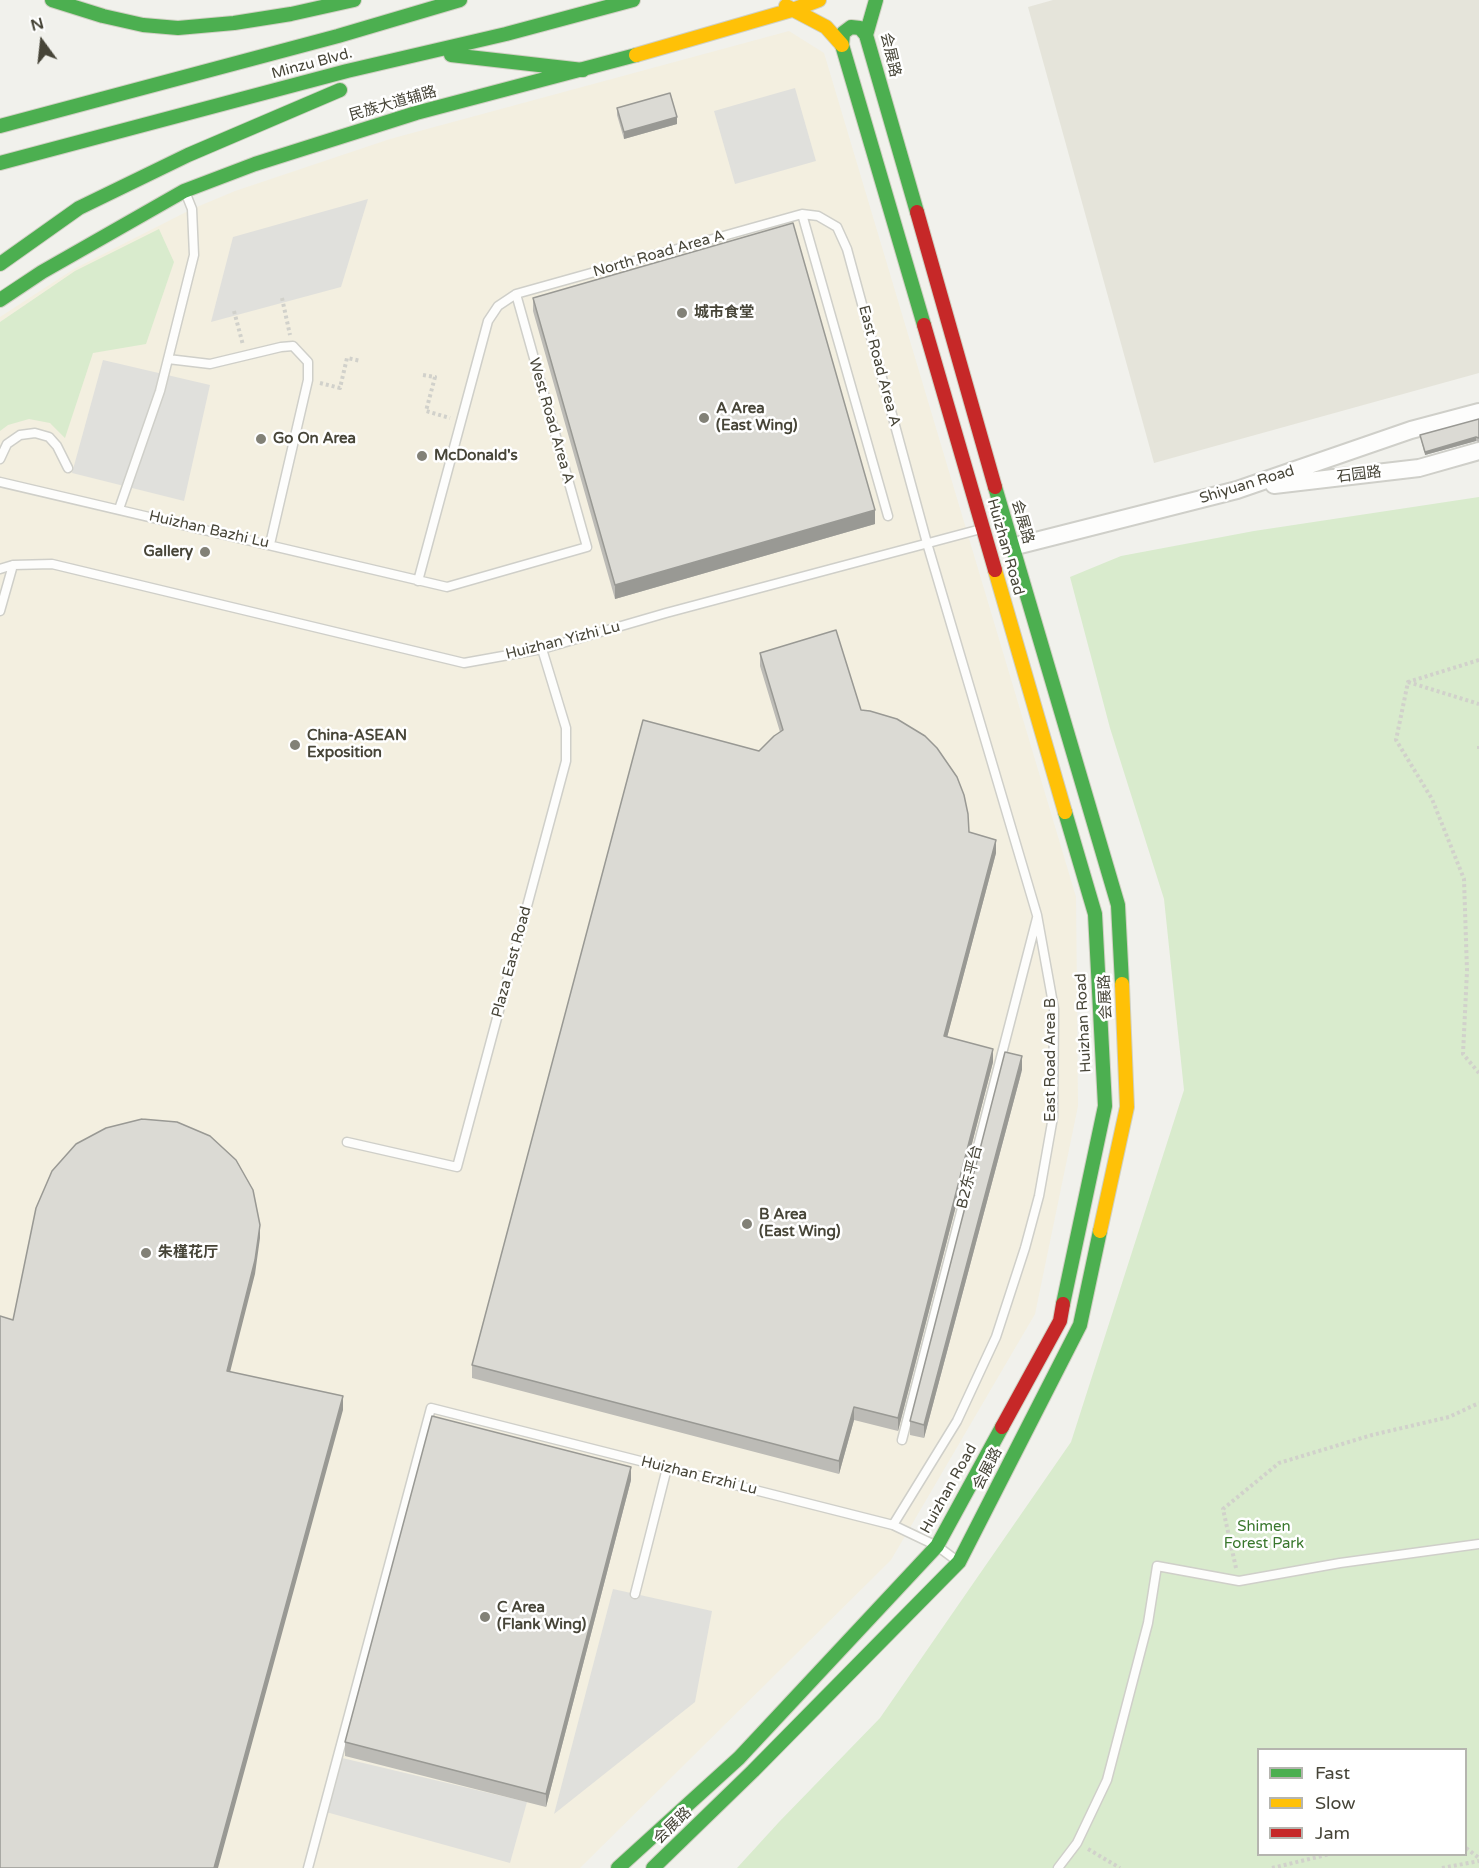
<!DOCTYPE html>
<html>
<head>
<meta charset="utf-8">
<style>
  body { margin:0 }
  #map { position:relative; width:1479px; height:1868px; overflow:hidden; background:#f1f1ec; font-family:"Varela Round",sans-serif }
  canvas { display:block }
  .legend { position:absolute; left:1257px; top:1748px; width:210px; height:108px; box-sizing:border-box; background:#fff; border:2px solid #b5b5af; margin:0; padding:8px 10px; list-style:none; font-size:18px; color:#474538 }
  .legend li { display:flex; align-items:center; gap:12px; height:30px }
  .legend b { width:30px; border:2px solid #b5b5af }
  .north { position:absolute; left:12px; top:12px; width:60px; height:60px; -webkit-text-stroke:4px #fff; paint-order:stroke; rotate:345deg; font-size:16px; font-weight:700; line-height:24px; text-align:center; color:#474538 }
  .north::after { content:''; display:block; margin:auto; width:21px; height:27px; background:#474538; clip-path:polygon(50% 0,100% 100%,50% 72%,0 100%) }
</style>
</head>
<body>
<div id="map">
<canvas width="1479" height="1868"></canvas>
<ul class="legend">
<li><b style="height:8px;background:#4caf50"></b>Fast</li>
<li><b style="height:8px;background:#ffc107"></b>Slow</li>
<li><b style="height:8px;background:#c62828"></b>Jam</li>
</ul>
<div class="north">N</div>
</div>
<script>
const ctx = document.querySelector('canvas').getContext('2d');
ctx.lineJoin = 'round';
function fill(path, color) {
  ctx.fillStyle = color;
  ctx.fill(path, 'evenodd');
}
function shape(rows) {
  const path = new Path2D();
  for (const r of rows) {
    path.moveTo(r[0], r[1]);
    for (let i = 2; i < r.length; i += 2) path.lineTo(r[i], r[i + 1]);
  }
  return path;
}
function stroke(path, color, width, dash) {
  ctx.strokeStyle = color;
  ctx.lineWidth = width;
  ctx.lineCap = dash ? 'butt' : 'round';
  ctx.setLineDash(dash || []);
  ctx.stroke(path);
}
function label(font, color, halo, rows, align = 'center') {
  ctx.font = font + ' "Varela Round","Noto Sans SC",sans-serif';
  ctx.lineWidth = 5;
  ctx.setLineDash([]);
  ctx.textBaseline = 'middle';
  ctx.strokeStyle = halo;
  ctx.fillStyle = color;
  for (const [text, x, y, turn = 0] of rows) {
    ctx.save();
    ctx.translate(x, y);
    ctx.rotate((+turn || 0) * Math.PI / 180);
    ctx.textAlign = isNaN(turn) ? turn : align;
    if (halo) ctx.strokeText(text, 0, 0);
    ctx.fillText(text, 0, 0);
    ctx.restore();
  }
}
fill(shape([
  [1053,0,1479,0,1479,373,1154,463,1028,7]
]), '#e5e4da');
fill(shape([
  [789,31,824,53,1076,897,1078,1106,1035,1314,891,1560,580,1868,0,1868,0,317,74,269,192,209,235,191,390,139]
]), '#f3efe0');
fill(shape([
  [159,229,174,262,146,344,93,353,65,438,50,423,29,419,8,425,0,431,0,322,75,271],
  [1479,497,1479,1868,737,1868,779,1822,880,1718,1071,1442,1184,1090,1164,899,1110,728,1070,577,1121,556,1254,531],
  [1258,1750,1466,1750,1466,1854,1258,1854]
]), '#d9ebcd');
fill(shape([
  [795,88,816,161,735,184,714,111],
  [368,199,341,287,211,322,233,237],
  [103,360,210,385,184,501,72,473],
  [613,1589,712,1611,695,1702,554,1814],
  [338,1757,527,1802,510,1863,326,1812]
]), '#e0e0dc');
const lane = shape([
  [802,214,888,516],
  [168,359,210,364,281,347,293,346,308,362,308,380,270,544],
  [0,459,7,444,20,435,35,433,49,437,57,446,68,468],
  [0,482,447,587,587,547,516,294],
  [119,509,160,391,194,255,192,209,186,194],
  [0,569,13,565,52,564,464,663,542,649,666,613,981,529],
  [418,581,488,321,498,306,516,294,802,214,818,216,837,227,847,249,927,543,1037,915,1054,1009,1053,1117,1039,1196,1025,1248,996,1337,957,1421,893,1525],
  [0,611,13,565],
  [347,1142,457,1167,566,761,566,728,542,649],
  [902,1440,1037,918],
  [635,1594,667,1468],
  [308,1868,431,1408,893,1525,937,1546,956,1560],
  [1058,1868,1077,1843,1107,1780,1148,1623,1157,1566,1239,1581,1340,1563,1479,1544]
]);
const street = shape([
  [1274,485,1419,468,1479,451],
  [1012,547,1237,490,1411,430,1479,412]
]);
const fast = shape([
  [52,0,103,16,143,25,178,28,234,23,291,14,354,0],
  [876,0,866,35,917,212],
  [866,35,860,28,851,27,843,33,842,45,924,325],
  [451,55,583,70],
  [0,126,338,36,460,0],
  [0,163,347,71,506,34,633,0],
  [0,264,79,208,188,155,340,90],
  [0,300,42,272,184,191,255,164,416,113,636,55],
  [995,487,1118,905,1122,984],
  [1063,1304,1105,1106,1095,914,1065,812],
  [618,1868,739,1758,937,1546,1002,1427],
  [653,1868,753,1771,959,1562,1080,1325,1100,1231]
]);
const slow = shape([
  [786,6,826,27,842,45],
  [636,55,795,9,819,0],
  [995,570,1065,812],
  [1100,1231,1127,1107,1122,984]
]);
const jam = shape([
  [917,212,995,487],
  [924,325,995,570],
  [1002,1427,1060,1321,1063,1304]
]);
stroke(lane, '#cfcfc9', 11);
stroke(street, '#cfcfc9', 20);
stroke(fast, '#d0d0c3', 16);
stroke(slow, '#d0d0c3', 16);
stroke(jam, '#d0d0c3', 16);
stroke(shape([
  [282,298,290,335],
  [234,311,243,345],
  [423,375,435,377,426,411,450,418],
  [320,383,340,388,347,358,361,361],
  [1479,660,1408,682,1396,740,1432,799,1464,879,1467,971,1463,1054,1479,1073],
  [1408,682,1479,704],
  [1479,746,1479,750],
  [1236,1568,1223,1509,1279,1463,1372,1435,1449,1417,1479,1403],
  [1466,1848,1479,1858],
  [1088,1849,1120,1868],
  [1272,1868,1330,1854],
  [1442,1868,1479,1861]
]), '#d1d1cb', 4, [3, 3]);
stroke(lane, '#fdfdfc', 8);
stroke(street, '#fdfdfc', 16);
stroke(fast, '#4caf50', 14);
stroke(slow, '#ffc107', 14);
stroke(jam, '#c62828', 14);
fill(shape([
  [617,108,677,124,624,139,617,115],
  [533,298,875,524,615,599,533,311],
  [1479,419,1479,442,1476,441,1425,455,1420,435],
  [760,653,861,710,969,832,996,853,947,1037,993,1062,898,1431,854,1420,839,1474,472,1378,472,1365,759,751,780,732,760,666],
  [1022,1070,924,1438,910,1435,910,1421],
  [631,1480,546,1807,345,1756,345,1742]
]), '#bcbbb6');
fill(shape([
  [677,117,677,124,624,139,624,132],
  [1476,437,1476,441,1425,455,1425,452],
  [875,510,875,524,615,599,615,585],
  [996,840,996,853,944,1049,944,1036],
  [993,1049,993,1062,898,1431,898,1418],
  [1022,1056,1022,1070,924,1438,924,1425],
  [260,1225,260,1238,255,1274,227,1384,227,1371],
  [343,1396,343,1410,218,1868,214,1868],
  [854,1407,854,1420,839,1474,839,1461],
  [631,1467,631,1480,546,1807,546,1794]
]), '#999994');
const building = shape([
  [670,93,677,117,624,132,617,108,670,93],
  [793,223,875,510,615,585,533,298,793,223],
  [1479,419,1479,438,1476,437,1425,452,1420,435,1479,419],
  [836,630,861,710,870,711,897,719,925,736,937,748,957,777,964,795,968,814,969,832,996,840,944,1036,993,1049,898,1418,854,1407,839,1461,472,1365,643,720,759,751,774,736,783,730,760,653,836,630],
  [1005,1052,1022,1056,924,1425,910,1421,1005,1052],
  [142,1119,177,1122,210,1136,236,1160,253,1190,260,1225,255,1260,227,1371,343,1396,214,1868,0,1868,0,1316,13,1320,36,1208,52,1171,76,1144,106,1128,142,1119],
  [432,1416,631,1467,546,1794,345,1742,432,1416]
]);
fill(building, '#dbdad4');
stroke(building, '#999994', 1.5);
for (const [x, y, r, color] of [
  [682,313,6,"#828177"],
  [704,418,6,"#828177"],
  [261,439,6,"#828177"],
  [422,456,6,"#828177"],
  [205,552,6,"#828177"],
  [295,745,6,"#828177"],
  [747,1224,6,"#828177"],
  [146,1253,6,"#828177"],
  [485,1617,6,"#828177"]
]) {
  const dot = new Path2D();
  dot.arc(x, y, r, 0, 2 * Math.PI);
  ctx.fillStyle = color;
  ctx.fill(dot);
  stroke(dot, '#fff', 2);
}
label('15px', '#474538', '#fff', [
  ["会展路",890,55,77],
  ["Minzu Blvd.",312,64,-15],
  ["民族大道辅路",393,104,-16],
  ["North Road Area A",659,254,-16],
  ["East Road Area A",879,366,75],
  ["West Road Area A",551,421,74],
  ["石园路",1359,475,-7],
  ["Shiyuan Road",1247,485,-17],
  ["会展路",1022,522,74],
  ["Huizhan Bazhi Lu",209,530,13],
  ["Huizhan Road",1005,547,74],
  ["Huizhan Yizhi Lu",563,641,-14],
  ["Plaza East Road",512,962,-75],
  ["会展路",1106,997,-93],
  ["Huizhan Road",1084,1023,-93],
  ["East Road Area B",1051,1060,-90],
  ["B2东平台",970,1177,-76],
  ["会展路",988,1469,-63],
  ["Huizhan Erzhi Lu",699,1476,14],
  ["Huizhan Road",949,1489,-61],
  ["会展路",673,1826,-44]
]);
label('bold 15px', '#474538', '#fff', [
  ["城市食堂",694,313],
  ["A Area",716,409],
  ["(East Wing)",716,426],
  ["Go On Area",273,439],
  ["McDonald's",434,456],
  ["Gallery",193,552,"right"],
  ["China-ASEAN",307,736],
  ["Exposition",307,753],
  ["B Area",759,1215],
  ["(East Wing)",759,1232],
  ["朱槿花厅",158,1253],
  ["C Area",497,1608],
  ["(Flank Wing)",497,1625]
], 'left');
label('15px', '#39772d', '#fff', [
  ["Shimen",1264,1527],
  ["Forest Park",1264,1544]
]);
</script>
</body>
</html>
